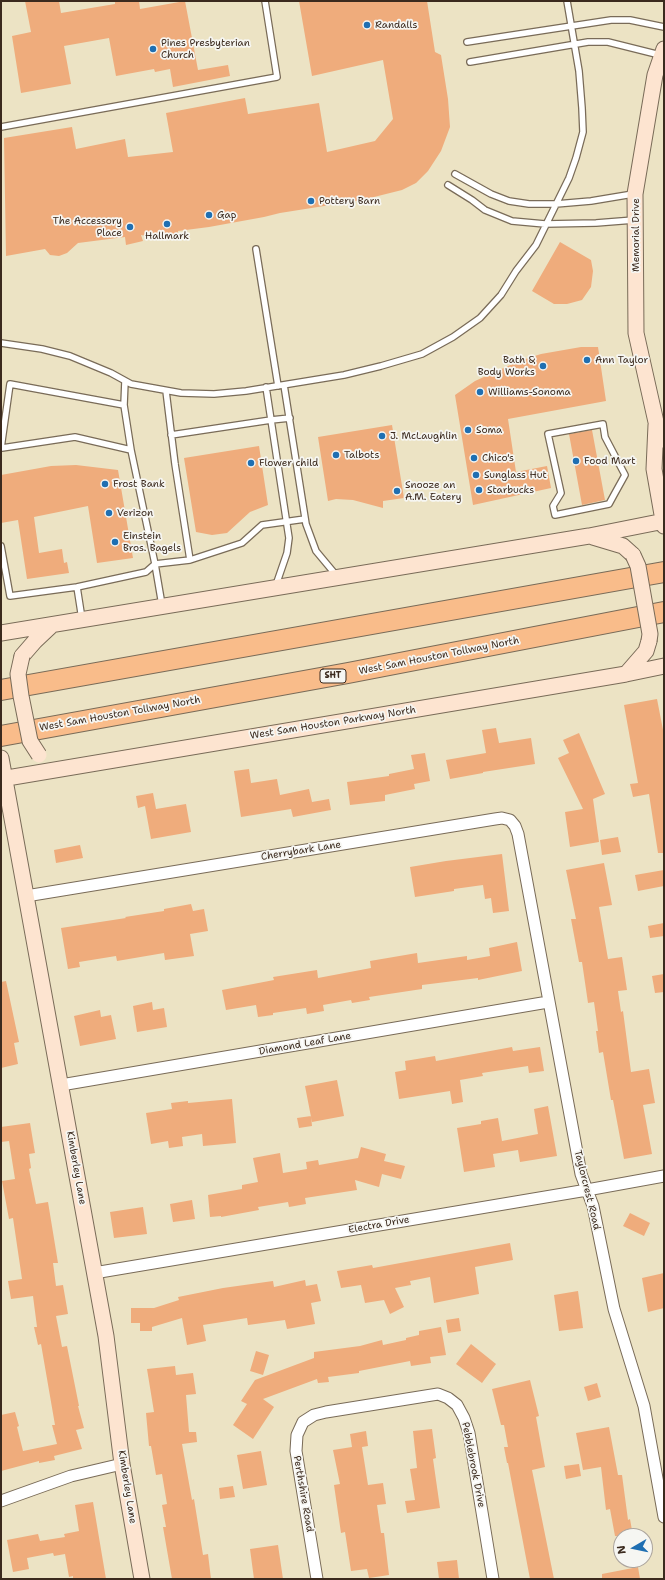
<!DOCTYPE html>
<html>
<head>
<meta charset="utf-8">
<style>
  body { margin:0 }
  #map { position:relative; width:665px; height:1580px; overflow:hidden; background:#ece3c4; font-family:"Shantell Sans",sans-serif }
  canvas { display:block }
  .frame { position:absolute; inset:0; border:2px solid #3b2a1e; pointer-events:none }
  .north { position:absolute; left:613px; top:1528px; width:40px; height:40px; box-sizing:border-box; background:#f6f6f2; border:1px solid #aba49d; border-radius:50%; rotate:261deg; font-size:11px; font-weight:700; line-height:16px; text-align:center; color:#3b2a1e }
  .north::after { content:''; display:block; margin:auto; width:14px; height:18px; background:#1f6fb2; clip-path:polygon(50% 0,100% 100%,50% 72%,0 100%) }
</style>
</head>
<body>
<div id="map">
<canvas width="665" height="1580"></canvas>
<div class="frame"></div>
<div class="north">N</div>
</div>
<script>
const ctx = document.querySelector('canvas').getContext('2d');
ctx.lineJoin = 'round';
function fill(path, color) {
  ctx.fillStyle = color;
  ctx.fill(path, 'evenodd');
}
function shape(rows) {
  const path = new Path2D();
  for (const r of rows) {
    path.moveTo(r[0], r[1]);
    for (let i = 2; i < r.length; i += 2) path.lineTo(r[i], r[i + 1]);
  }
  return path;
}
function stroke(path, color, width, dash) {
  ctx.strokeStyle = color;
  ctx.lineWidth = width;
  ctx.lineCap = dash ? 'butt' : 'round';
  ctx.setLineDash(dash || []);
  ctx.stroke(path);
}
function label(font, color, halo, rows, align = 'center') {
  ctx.font = font + ' "Shantell Sans",sans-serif';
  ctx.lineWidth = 3.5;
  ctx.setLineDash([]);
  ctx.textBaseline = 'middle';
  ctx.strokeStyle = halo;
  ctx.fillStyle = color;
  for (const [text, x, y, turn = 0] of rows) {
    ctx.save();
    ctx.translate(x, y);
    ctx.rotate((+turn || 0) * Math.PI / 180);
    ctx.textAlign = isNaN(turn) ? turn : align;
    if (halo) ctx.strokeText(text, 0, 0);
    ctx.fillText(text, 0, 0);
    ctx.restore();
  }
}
fill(shape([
  [25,1,59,1,61,13,115,4,115,1,139,1,140,9,185,1,198,70,228,65,230,76,173,87,170,69,155,72,154,69,116,76,109,38,64,46,71,84,21,93,12,36,31,32],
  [299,1,427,1,435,52,441,55,448,99,450,127,441,151,428,171,416,183,402,190,362,200,280,213,264,217,209,227,178,231,178,236,169,240,141,235,143,241,126,245,125,237,78,243,67,253,59,256,50,255,45,249,6,256,4,138,72,127,76,149,125,139,128,157,173,152,166,113,245,98,248,114,319,103,327,152,375,141,393,119,383,60,312,76],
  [560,242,591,260,593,271,591,287,582,300,567,304,554,304,532,291],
  [581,347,598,347,606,401,508,419,516,472,547,466,551,488,473,505,455,395,475,381,519,361,541,354],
  [392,425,404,498,383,501,383,508,353,500,336,499,328,501,318,437],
  [592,430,605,500,582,505,569,434],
  [259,446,268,505,250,512,227,533,212,535,196,532,184,458],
  [76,465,118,470,133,558,97,563,88,506,34,517,39,553,62,549,64,563,67,562,69,573,27,579,18,520,1,523,1,475,51,466],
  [657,699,664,735,664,853,658,853,649,794,633,797,630,784,638,783,624,705],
  [496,728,499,743,531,738,535,764,483,772,483,773,450,779,446,760,486,753,482,730],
  [579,733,605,794,593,799,599,842,570,847,565,812,583,809,558,758,569,753,563,740],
  [425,753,430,781,414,784,415,789,385,795,385,801,350,805,347,782,389,776,389,774,414,769,411,755],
  [249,769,251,783,277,779,280,795,309,789,312,802,329,799,331,810,293,817,291,809,241,817,234,771],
  [153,793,156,809,186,804,191,832,151,839,145,806,138,808,136,796],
  [618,837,621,852,602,855,600,840],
  [80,845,83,858,56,863,54,850],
  [502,854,509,911,493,913,491,898,485,899,483,885,454,889,454,891,415,897,410,867,446,861],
  [604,863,612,905,599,907,608,959,622,957,627,990,618,991,621,1012,623,1011,631,1072,649,1069,655,1103,643,1105,652,1154,624,1159,613,1100,611,1100,603,1052,599,1053,596,1031,598,1031,594,1002,588,1003,582,962,579,962,571,919,576,919,566,870],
  [664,870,664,886,638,891,635,875],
  [191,904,193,911,204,909,208,931,190,934,194,956,165,960,164,953,117,961,116,956,79,962,80,967,68,969,61,928,126,918,125,917,164,911,164,909],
  [664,923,664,936,650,938,648,926],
  [517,942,522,971,478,980,478,978,422,985,422,989,369,997,370,1000,352,1003,351,1000,323,1005,324,1011,307,1014,306,1008,273,1013,273,1015,258,1017,256,1005,226,1010,222,990,274,980,273,977,317,970,318,978,371,968,370,961,417,953,418,963,467,956,467,960,490,956,489,948],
  [664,974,664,992,655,993,652,976],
  [6,981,19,1042,14,1043,18,1064,1,1068,1,982],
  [152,1002,153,1010,164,1008,167,1027,137,1032,133,1006],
  [100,1010,101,1017,111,1015,116,1039,80,1046,74,1016],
  [512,1047,513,1051,540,1047,544,1071,529,1073,528,1066,482,1073,483,1076,460,1080,463,1102,452,1104,450,1091,399,1099,395,1072,406,1070,405,1061,435,1056,436,1061],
  [337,1080,344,1116,312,1122,305,1086],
  [232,1099,236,1143,203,1146,202,1134,182,1137,183,1146,169,1148,168,1141,151,1144,146,1113,172,1109,171,1103,188,1101,188,1103],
  [548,1106,557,1156,520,1162,518,1150,493,1154,495,1167,464,1172,457,1128,481,1124,481,1121,498,1118,502,1141,538,1134,534,1109],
  [311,1116,312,1126,299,1128,297,1118],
  [30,1123,35,1153,29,1154,31,1168,29,1169,36,1204,48,1202,58,1263,53,1263,56,1286,63,1285,68,1314,56,1316,62,1347,67,1346,79,1406,78,1406,84,1428,76,1430,82,1449,54,1456,55,1460,39,1463,39,1461,1,1471,1,1415,15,1412,19,1426,17,1427,23,1451,57,1444,52,1425,55,1425,41,1344,38,1345,34,1327,37,1327,33,1296,11,1299,8,1281,22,1279,13,1218,9,1219,2,1181,15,1179,9,1141,1,1142,1,1127],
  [361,1147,386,1154,384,1161,405,1166,401,1179,382,1174,379,1187,355,1180,357,1190,305,1198,306,1204,289,1207,288,1202,258,1207,259,1210,221,1217,221,1216,210,1217,208,1195,242,1189,242,1185,258,1182,253,1158,280,1153,283,1173,307,1169,306,1162,318,1160,319,1165,358,1158],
  [192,1200,195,1219,173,1222,170,1204],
  [143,1207,147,1234,114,1238,110,1212],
  [630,1213,650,1223,644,1236,623,1226],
  [510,1243,513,1260,475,1267,479,1294,434,1303,430,1277,410,1281,411,1285,395,1288,404,1307,390,1314,384,1300,365,1303,361,1285,341,1288,337,1271,372,1265,373,1268],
  [664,1273,664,1308,648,1312,642,1278],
  [305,1280,306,1286,317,1284,321,1301,311,1303,315,1324,287,1329,285,1320,248,1325,247,1318,203,1325,206,1341,187,1345,182,1318,152,1327,152,1331,140,1331,140,1323,131,1323,131,1308,154,1308,179,1300,178,1297,223,1288,273,1281,274,1287],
  [578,1291,583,1328,559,1331,554,1295],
  [459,1318,461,1331,448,1333,446,1320],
  [441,1327,446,1355,430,1357,431,1363,411,1366,410,1361,359,1371,359,1373,328,1377,329,1382,318,1383,317,1379,263,1399,274,1407,253,1439,233,1425,247,1404,241,1401,255,1380,314,1358,314,1352,360,1346,382,1340,383,1345,406,1340,406,1338,419,1335,419,1331],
  [471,1344,496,1364,482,1383,456,1364],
  [256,1351,269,1355,263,1375,250,1371],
  [175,1366,176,1375,193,1373,196,1394,186,1395,189,1432,196,1432,197,1442,182,1444,192,1500,194,1499,203,1555,208,1554,211,1579,172,1579,163,1527,166,1527,162,1505,167,1504,162,1474,156,1475,151,1446,149,1446,146,1413,154,1412,147,1369],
  [530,1380,539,1416,536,1417,545,1467,532,1470,554,1579,530,1579,508,1463,507,1463,504,1447,508,1447,504,1425,501,1425,492,1389],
  [597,1383,601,1397,588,1401,584,1387],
  [609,1427,618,1475,622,1475,628,1520,630,1519,633,1536,615,1536,610,1509,606,1510,601,1467,583,1470,576,1433],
  [432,1429,436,1458,433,1459,440,1508,407,1513,405,1501,415,1500,410,1469,417,1468,413,1431],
  [366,1431,368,1446,362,1447,368,1485,383,1483,386,1504,377,1505,381,1533,384,1533,389,1575,369,1578,367,1569,351,1571,345,1532,341,1533,334,1485,340,1484,333,1450,352,1447,350,1434],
  [261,1451,267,1485,243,1489,237,1455],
  [579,1464,581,1476,566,1479,564,1466],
  [233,1486,235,1497,220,1499,219,1488],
  [93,1502,106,1579,73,1579,73,1576,69,1577,65,1554,54,1556,53,1553,27,1558,29,1569,13,1572,7,1540,38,1534,40,1541,65,1537,64,1534,79,1531,75,1505],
  [278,1545,283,1579,254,1579,250,1549],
  [457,1560,459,1579,439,1579,437,1562],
  [638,1567,640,1579,602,1579,602,1574]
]), '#efac7c');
const lane = shape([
  [467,42,611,20,630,20,664,27],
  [470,62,588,42,608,42,660,55],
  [1,127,277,77,265,1],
  [455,174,491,194,509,201,529,204,556,204,591,201,633,194],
  [448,185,472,200,485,210,512,221,545,224,596,223,634,220],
  [256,249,278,386],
  [1,343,42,349,70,356,111,373,131,384,181,393,214,394,246,391,344,375,381,366,422,354,453,337,480,318,501,295,516,271,536,245,569,178,576,158,583,132,582,108,579,71,567,1],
  [284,385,306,524,316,551,336,575],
  [266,387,289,538,287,553,276,585],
  [603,424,605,437,625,475,615,493,609,504,555,515,553,506,561,493,548,434,603,424],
  [171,435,271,420,290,418],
  [1,448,10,384,124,405,125,381],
  [2,448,75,437,131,450,124,405],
  [1,546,10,596,77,587,82,619],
  [190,560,242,543,262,525,305,519],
  [77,587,146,572,155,564,131,450],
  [162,605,155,564,190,560,175,464,166,391]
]);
const street = shape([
  [26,896,495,819,502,818,510,820,515,826,518,834,581,1174,593,1206,614,1309,644,1406,664,1517],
  [61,1085,548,1002],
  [94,1273,587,1190,664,1176],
  [1,1501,71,1476,122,1464],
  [317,1579,296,1451,297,1435,303,1422,314,1415,326,1412,438,1394,448,1398,457,1405,464,1418,469,1433,493,1579]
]);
const secondary = shape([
  [664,49,655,75,635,194,636,333,656,422,664,440],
  [656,425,654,469,664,526],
  [593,537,623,546,633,555],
  [1,633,589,536,664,521],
  [22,656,35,641,52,625],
  [626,674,646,651,649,641],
  [1,758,106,1336,122,1464,142,1579],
  [1,779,626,674,664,666]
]);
const highway = shape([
  [1,690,664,572],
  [1,736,348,673,664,612]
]);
stroke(lane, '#796b58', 8);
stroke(street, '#796b58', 13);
stroke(secondary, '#796b58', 17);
stroke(highway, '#796b58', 22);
stroke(lane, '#fff', 5.5);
stroke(street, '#fff', 11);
stroke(secondary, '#fde4d0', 15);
stroke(highway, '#f9bc8a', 20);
const secondaryBridge = shape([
  [633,555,638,566,650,634,649,641],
  [22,656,18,674,21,696,30,741,39,755]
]);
stroke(secondaryBridge, '#796b58', 17, []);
stroke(secondaryBridge, '#fde4d0', 15);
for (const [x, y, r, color] of [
  [367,25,4,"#1f6fb2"],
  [153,49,4,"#1f6fb2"],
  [311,201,4,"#1f6fb2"],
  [209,215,4,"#1f6fb2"],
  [167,224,4,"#1f6fb2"],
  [130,227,4,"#1f6fb2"],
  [587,360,4,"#1f6fb2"],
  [543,366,4,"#1f6fb2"],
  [480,392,4,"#1f6fb2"],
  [468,430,4,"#1f6fb2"],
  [382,436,4,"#1f6fb2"],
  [336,455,4,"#1f6fb2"],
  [474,458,4,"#1f6fb2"],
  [576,461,4,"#1f6fb2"],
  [251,463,4,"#1f6fb2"],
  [476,475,4,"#1f6fb2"],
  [105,484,4,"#1f6fb2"],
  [479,490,4,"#1f6fb2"],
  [397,491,4,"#1f6fb2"],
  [109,513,4,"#1f6fb2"],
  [115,542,4,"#1f6fb2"]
]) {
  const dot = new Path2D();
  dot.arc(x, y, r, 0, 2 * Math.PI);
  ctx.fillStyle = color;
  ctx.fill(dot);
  stroke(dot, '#f6f6f2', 1.5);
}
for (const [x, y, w] of [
  [333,676,26]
]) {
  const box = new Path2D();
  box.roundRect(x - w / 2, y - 7, w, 14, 3);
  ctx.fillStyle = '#f6f6f2';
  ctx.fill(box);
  stroke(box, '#3b2a1e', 1);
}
label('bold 9px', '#3b2a1e', null, [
  ["SHT",333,676]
]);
label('10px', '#3b2a1e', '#f6f6f2', [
  ["Randalls",375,25],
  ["Pines Presbyterian",161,43],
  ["Church",161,55],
  ["Pottery Barn",319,201],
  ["Gap",217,215],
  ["The Accessory",122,221,"right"],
  ["Place",122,233,"right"],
  ["Hallmark",167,236,"center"],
  ["Bath &",535,360,"right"],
  ["Body Works",535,372,"right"],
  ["Ann Taylor",595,360],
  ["Williams-Sonoma",488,392],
  ["Soma",476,430],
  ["J. McLaughlin",390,436],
  ["Talbots",344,455],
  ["Chico's",482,458],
  ["Food Mart",584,461],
  ["Flower child",259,463],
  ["Sunglass Hut",484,475],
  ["Frost Bank",113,484],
  ["Snooze an",405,485],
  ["A.M. Eatery",405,497],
  ["Starbucks",487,490],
  ["Verizon",117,513],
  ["Einstein",123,536],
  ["Bros. Bagels",123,548]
], 'left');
label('10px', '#3b2a1e', '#f6f6f2', [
  ["Memorial Drive",636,235,-90],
  ["West Sam Houston Tollway North",439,656,-11],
  ["West Sam Houston Tollway North",120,714,-10],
  ["West Sam Houston Parkway North",333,723,-9],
  ["Cherrybark Lane",301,851,-9],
  ["Diamond Leaf Lane",305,1044,-10],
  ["Kimberley Lane",76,1168,80],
  ["Taylorcrest Road",587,1190,76],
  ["Electra Drive",379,1225,-10],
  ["Pebblebrook Drive",473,1465,79],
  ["Kimberley Lane",127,1487,81],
  ["Perthshire Road",303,1494,80]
]);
</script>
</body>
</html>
